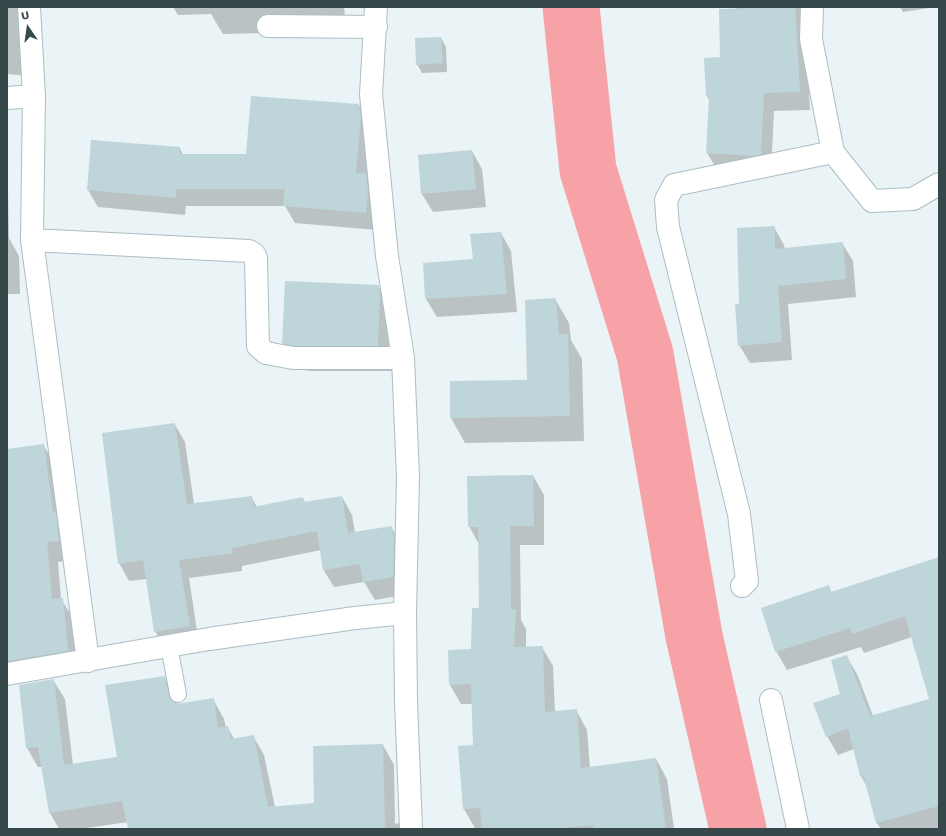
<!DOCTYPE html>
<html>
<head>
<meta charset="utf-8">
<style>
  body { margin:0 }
  #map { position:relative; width:946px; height:836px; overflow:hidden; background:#eaf3f6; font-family:"Work Sans",sans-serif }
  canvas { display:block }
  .frame { position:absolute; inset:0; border:8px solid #37484b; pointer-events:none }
  .north { position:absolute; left:8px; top:8px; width:40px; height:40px; -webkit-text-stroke:3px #fff; paint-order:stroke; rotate:347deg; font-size:11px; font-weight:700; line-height:16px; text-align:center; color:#37484b }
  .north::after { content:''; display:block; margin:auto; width:14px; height:18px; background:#37484b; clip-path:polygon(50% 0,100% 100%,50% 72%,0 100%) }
</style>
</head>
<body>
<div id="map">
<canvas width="946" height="836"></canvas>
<div class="frame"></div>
<div class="north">U</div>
</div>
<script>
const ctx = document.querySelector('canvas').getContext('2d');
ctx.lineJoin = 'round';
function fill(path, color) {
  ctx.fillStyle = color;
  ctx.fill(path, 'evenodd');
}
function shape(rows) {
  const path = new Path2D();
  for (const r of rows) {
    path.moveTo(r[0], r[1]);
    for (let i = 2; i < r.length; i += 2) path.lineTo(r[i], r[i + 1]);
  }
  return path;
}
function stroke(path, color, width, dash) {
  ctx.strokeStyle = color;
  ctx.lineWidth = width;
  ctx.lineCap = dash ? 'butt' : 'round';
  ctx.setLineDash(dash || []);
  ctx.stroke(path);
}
fill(shape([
  [7,7,19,7,30,76,7,74],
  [173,7,344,7,347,35,265,33,223,34,211,14,178,15],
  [736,7,810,7,805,15,810,110,774,111,771,172,718,171,707,153,710,101,707,96,705,59,721,58],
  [900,7,929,7,929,8,903,12],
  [441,38,446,47,447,72,422,73,417,64],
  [359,105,369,122,370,134,367,176,376,192,376,230,295,223,285,206,186,206,185,215,98,207,88,190,180,148,183,155,247,155],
  [7,145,9,238,19,256,20,294,7,294],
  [472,151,482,169,486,207,433,212,422,194],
  [774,227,784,245,785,249,842,243,853,261,856,297,788,304,792,360,750,363,739,345,740,305],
  [501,233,511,251,517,312,437,317,426,299,474,260],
  [378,286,394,313,393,371,310,371,298,369,283,343],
  [555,299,569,323,571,340,582,359,584,441,465,443,451,418,451,382,528,381],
  [175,425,185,442,194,504,251,497,257,507,302,498,306,503,342,497,352,515,355,533,391,527,402,545,403,595,375,600,364,582,334,587,323,569,321,550,242,566,242,571,189,578,199,644,165,649,155,631,147,579,129,581,119,563],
  [44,446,55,465,70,560,58,562,61,599,73,618,78,670,7,684,7,450],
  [533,476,544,495,544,545,520,545,521,620,526,629,526,648,542,647,553,666,555,712,576,710,587,730,590,768,656,759,667,779,674,829,483,829,483,828,475,828,464,809,459,747,474,746,473,704,461,704,450,685,449,651,472,650,480,609,479,544,469,526],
  [939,559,939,829,881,829,877,823,867,787,861,776,854,749,838,755,827,736,841,694,847,657,858,676,873,716,931,699,912,637,864,653,861,647,787,670,776,651,829,587,832,593],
  [164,677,176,696,177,705,213,699,224,719,226,728,228,728,234,739,253,736,264,755,275,807,315,804,383,745,394,765,395,824,398,823,401,829,132,829,128,822,80,829,59,829,50,813,42,767,38,767,27,748,53,680,65,699,73,765,118,758]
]), '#0003');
stroke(shape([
  [571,7,588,170,645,354,694,636,738,829]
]), '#f7a2a7', 57);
fill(shape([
  [795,7,800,92,764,93,761,154,754,156,706,153,709,96,706,96,704,58,720,57,719,9],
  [441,37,443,63,416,65,415,38],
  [251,96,359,104,361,116,356,173,366,174,368,192,366,213,283,206,285,189,176,189,176,198,87,190,91,140,180,147,180,154,246,154],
  [472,150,476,189,421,194,418,155],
  [775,226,775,249,843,242,846,279,778,286,782,342,738,346,735,304,739,304,737,228],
  [501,232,507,294,425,299,423,263,473,259,470,234],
  [285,281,379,285,380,295,378,346,294,346,282,343],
  [556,298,559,334,568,334,570,416,450,418,450,381,527,380,525,300],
  [175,423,187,504,252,496,253,507,303,497,304,502,342,496,348,533,392,526,394,540,393,577,363,582,360,564,323,570,317,531,232,548,233,553,179,560,190,626,154,632,143,560,118,564,102,433],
  [44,444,53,512,56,512,59,541,47,542,52,599,63,598,68,651,7,661,7,449],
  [533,475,534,526,510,526,511,609,516,609,514,647,543,646,545,712,577,709,581,768,656,758,666,829,594,829,593,825,550,829,482,829,480,808,463,809,458,746,473,745,471,684,449,685,448,650,471,649,472,608,479,608,478,527,468,527,467,476],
  [939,557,939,806,876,823,863,775,860,776,848,728,826,737,813,703,840,694,831,660,847,655,870,716,929,699,905,616,852,634,850,628,775,652,761,608,829,585,831,592],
  [165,676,169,696,176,704,214,698,218,728,228,726,231,739,254,735,268,807,314,803,313,746,383,744,385,829,128,829,122,801,49,813,38,747,26,748,19,685,54,679,64,765,117,757,105,685]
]), '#bed5d9');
const lane = shape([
  [169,646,178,694]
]);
const street = shape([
  [29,7,34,96,32,240,88,661],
  [376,7,371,94,387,256,403,358,408,477,405,613,406,701,411,829],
  [812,7,811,39,833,152,872,201,913,199,939,184],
  [268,26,376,27],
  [7,98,34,96],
  [32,240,249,251,254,254,256,258,258,346,266,353,293,358,403,358],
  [742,586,747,581,739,514,668,227,666,200,674,185,833,152],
  [7,674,209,639,355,618,405,613],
  [771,700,798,829]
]);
stroke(lane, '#abbec3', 18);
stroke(street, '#abbec3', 24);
stroke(lane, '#fff', 16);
stroke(street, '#fff', 22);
</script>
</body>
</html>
